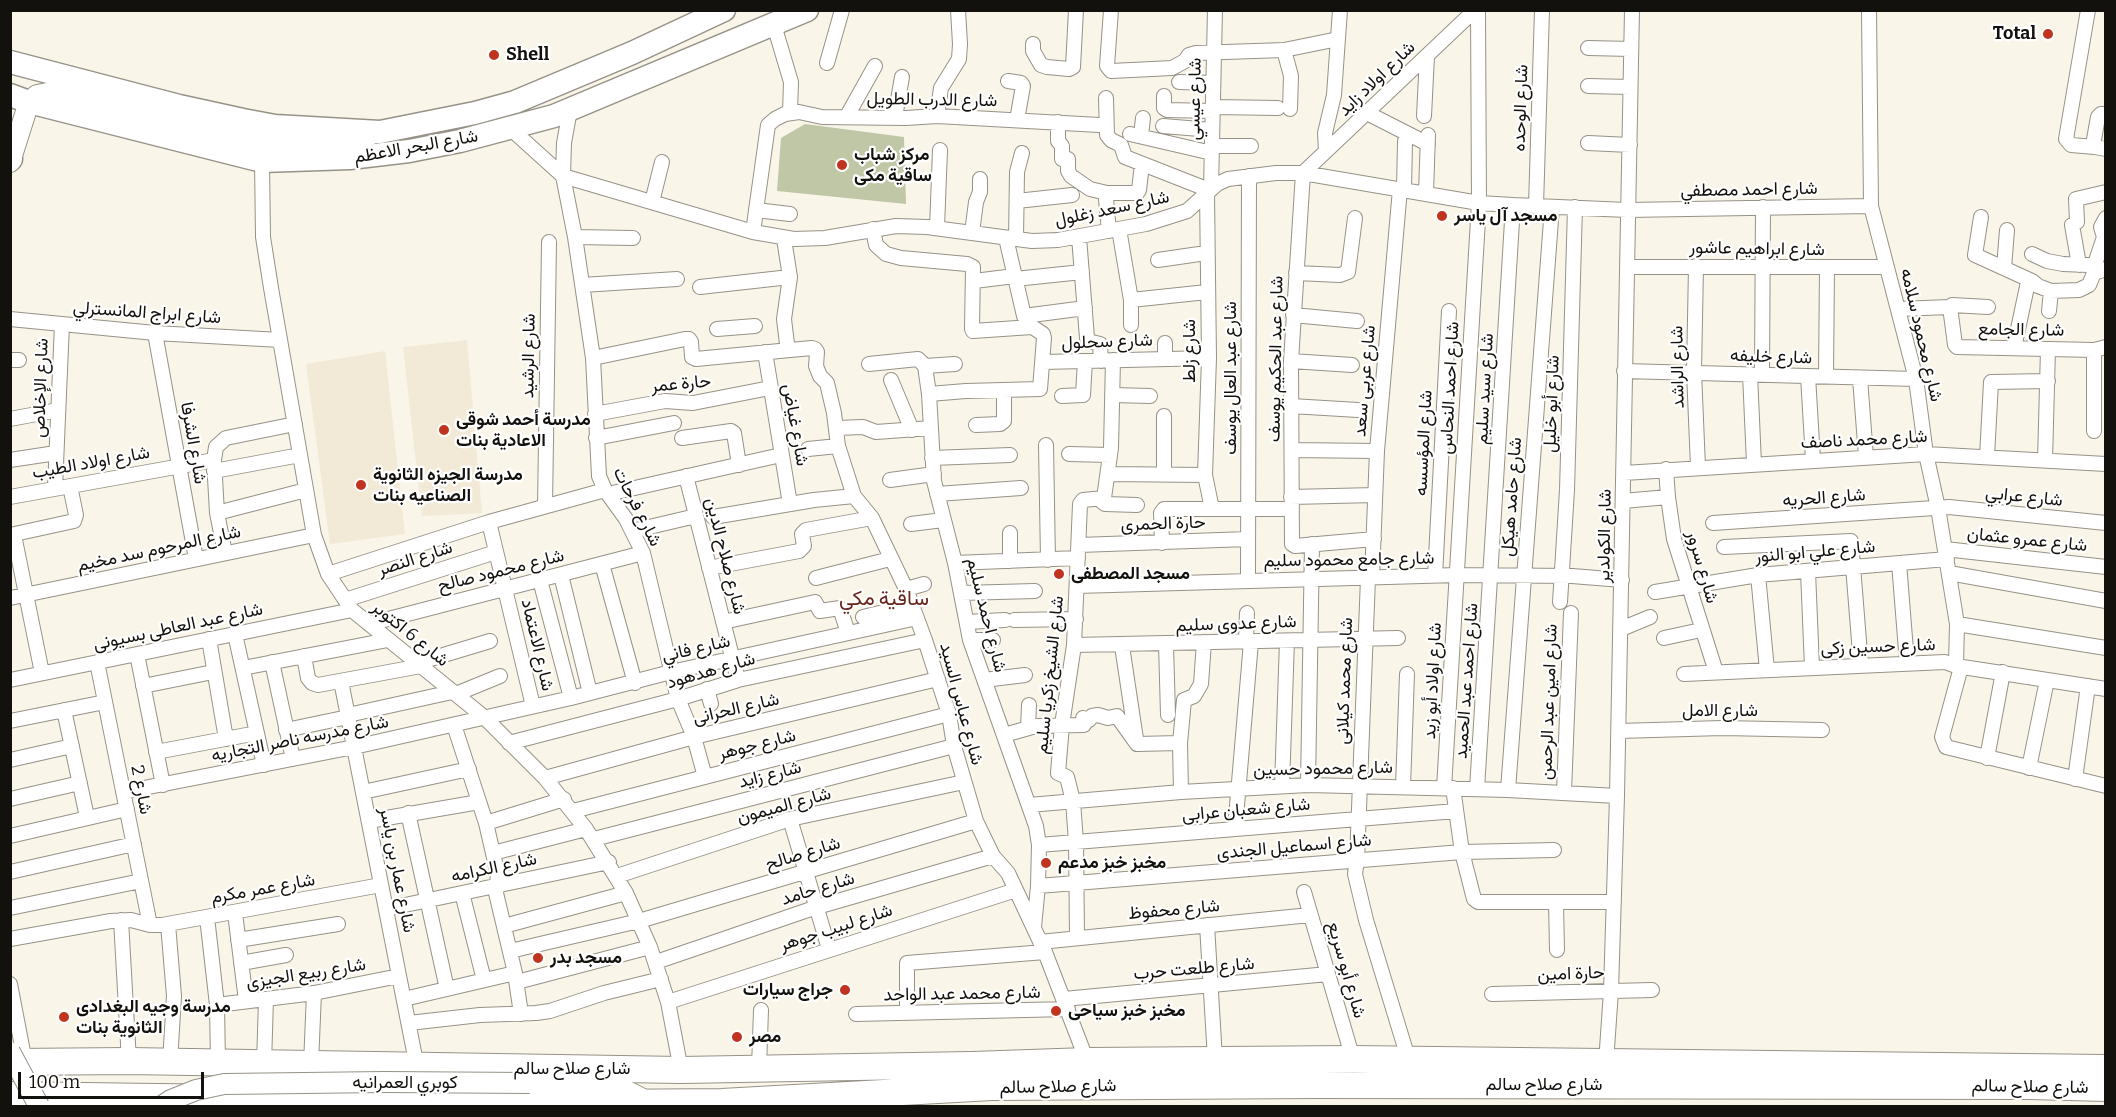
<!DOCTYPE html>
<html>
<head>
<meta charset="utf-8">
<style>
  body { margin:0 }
  #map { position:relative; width:2116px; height:1117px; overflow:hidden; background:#faf5e9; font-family:Bitter,serif }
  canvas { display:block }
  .frame { position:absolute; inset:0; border:12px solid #13110d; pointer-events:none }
  .scale { position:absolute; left:18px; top:1072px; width:186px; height:27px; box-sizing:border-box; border:3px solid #13110d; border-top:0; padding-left:8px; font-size:18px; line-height:21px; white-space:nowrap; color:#13110d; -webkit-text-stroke:4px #fff; paint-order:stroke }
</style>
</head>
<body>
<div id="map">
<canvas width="2116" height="1117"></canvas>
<div class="frame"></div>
<div class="scale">100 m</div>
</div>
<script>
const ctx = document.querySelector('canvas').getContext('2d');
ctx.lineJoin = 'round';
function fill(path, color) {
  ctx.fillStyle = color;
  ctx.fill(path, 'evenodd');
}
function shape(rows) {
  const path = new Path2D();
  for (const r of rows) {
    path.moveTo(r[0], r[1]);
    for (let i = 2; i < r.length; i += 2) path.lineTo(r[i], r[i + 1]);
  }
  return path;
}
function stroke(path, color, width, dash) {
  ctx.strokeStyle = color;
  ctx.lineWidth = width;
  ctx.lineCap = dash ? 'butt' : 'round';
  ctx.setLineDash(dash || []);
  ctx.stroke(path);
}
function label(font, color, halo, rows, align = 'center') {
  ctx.font = font + ' Bitter,Vazirmatn,serif';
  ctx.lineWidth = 4.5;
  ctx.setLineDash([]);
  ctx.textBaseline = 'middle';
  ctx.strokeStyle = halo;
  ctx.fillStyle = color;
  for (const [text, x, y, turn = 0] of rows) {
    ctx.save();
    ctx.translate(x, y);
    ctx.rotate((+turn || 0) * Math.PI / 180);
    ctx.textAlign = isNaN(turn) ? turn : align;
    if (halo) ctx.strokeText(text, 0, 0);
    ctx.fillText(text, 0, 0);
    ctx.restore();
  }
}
fill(shape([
  [467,340,482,513,422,516,403,347],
  [385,351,405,534,330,544,306,364]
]), '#f2ead7');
fill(shape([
  [805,124,904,137,906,204,777,191,781,138]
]), '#c0c7a6');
const street = shape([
  [1111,10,1107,66,1111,71,1172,68,1185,61,1189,55,1196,53,1284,50,1338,39],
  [1869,10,1871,206,1916,379,1926,454,1938,508,1957,624,1956,666],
  [2088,10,2066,139,2071,145,2095,147],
  [774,25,791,82,790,113],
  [1033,44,1033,51,1041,65,1047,67,1069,69,1073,67,1076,10],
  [1588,48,1631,49],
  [1284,50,1291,76,1290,109],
  [827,63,842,10],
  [1008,81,1021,83,1023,86,1017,120],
  [1179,82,1213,83],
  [1588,86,1630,87],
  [1164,96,1164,108,1167,110,1213,111],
  [1106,98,1107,135,1111,140,1121,145,1125,157,1209,190],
  [1213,107,1278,108],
  [570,110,564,143,563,176,575,237,593,358,599,476,605,490,626,519,643,553,678,699,694,737,705,777],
  [1367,113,1428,144],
  [2106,114,2101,114,2098,117,2093,145,2095,147,2106,149],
  [847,116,875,66],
  [937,116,941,88,959,59,960,44,958,10],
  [1424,116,1427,56],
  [895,117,902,77],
  [1058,122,1058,141,1062,146,1062,159],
  [1163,126,1212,130],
  [511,129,563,176,753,232,794,239,825,238,896,226,927,227,1032,241,1058,240,1146,224,1187,211,1217,184,1228,179,1276,173,1303,173,1479,203,1513,205,1627,210,1871,206],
  [1130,134,1212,153],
  [1141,136,1143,118],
  [1588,143,1630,145],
  [1212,146,1251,146],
  [1326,151,1325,133,1334,95,1340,10],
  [1068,159,1068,171,1071,176,1090,189,1107,193],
  [262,161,263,237,271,288,314,535,328,574,352,610,484,717,545,778,586,829,626,893,650,947,668,1002,681,1070],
  [1211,188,1215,10],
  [1404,190,1405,141],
  [1207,192,1209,358,1205,475,1212,509],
  [1426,193,1428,135],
  [1017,201,1072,195],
  [652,202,662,162],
  [1536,206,1542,10],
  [756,210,790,214],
  [1981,217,1975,255,2032,281],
  [937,228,940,150],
  [873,229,876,245,886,254,901,258,967,264,973,267,972,329,973,331,1032,327],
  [1119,229,1131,300,1131,325],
  [1109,231,1106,199,1107,193,1137,193,1139,190,1142,164],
  [753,232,768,125,775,119,785,114,799,112,822,117,906,118,937,116,1099,125],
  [972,233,976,202,980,192,980,179],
  [575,237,633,238],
  [1079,237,1087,338,1088,341,1100,344,1101,361],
  [784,239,790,277,784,319,787,344,790,350,812,348,815,349,817,352,816,366,820,376,827,383,834,413,838,446,854,496,872,518,906,589,925,640,949,714,954,746,976,821,993,856,1008,873,1045,952,1087,1061],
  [1016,239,1017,172,1022,153],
  [2032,254,2047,261,2063,264,2088,265],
  [1158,260,1206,253],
  [2079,265,2072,225,2077,222,2076,199,2106,192],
  [1696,266,1694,372,1698,467],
  [1627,267,1887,267],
  [2094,267,2104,237,2101,227,2106,218],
  [2004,268,2007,230],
  [1296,273,1340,275,1348,272,1355,218],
  [1015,279,1082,272],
  [974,281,1015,276],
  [582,285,677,279],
  [700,287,790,277],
  [1131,300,1207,292],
  [1950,307,1952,305,1988,307],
  [1898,309,1950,307,1955,345,1957,347,2094,350,2106,347],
  [2049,311,2051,291],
  [1293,315,1357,321],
  [1024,316,1085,308],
  [10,319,155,333,280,340],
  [717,329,755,326],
  [155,333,196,559],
  [1165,343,1165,359],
  [2014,348,2028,282,2032,281,2038,286,2051,291,2079,290,2089,285,2094,273,2106,269],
  [765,352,790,504],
  [593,358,685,339,689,339,691,342,692,357,696,359,790,350],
  [10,360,19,360],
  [1291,361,1352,365],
  [1043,362,1209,358],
  [869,364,918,359,925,366,929,394,934,481,955,563,970,640,1036,826,1039,845,1038,886,1034,927],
  [925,366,955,364],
  [1624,371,1916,379],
  [1750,374,1754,464],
  [1762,374,1763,207],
  [1808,376,1813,460],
  [1826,376,1827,268],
  [1860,378,1866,457],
  [891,380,912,430],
  [929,394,966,391,1040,389,1044,338,1043,334,1031,326,1024,316,1006,238],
  [1112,395,1150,396],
  [1062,396,1083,395,1085,361],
  [1291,406,1358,410],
  [595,414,665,401,693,403,770,388],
  [10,419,58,410],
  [976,425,1000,424,1004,421,1004,390],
  [836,428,863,427,876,432,931,428],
  [2094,431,2094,350],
  [596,438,674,423],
  [682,438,731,431,734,433,739,465],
  [1046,445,1048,560],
  [808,449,838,446],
  [1292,450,1377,451],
  [1069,454,1110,455],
  [1987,457,1991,382,2048,381],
  [932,458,1010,455],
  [10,460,56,453],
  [2045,461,2048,349],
  [1666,469,1668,497,1674,539,1716,672],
  [214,471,300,455],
  [1624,473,1926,454,2106,464],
  [1108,474,1205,475],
  [1164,474,1164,416],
  [686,476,738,680],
  [890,480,934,474],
  [55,488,62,324],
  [608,494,781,455],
  [937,494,1021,488],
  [10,497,214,460],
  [1291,497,1375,495],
  [1100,500,1105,504,1137,505],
  [1623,501,1668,497],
  [545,506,549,242],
  [217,513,306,490],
  [713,517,814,500,854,496],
  [489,522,533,706],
  [1713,523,1949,507,2106,523],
  [911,524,943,520],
  [632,531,696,516],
  [1010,533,1010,561],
  [10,535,74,521,76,515,70,486],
  [14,535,42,673],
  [1374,539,1295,546,1292,544,1291,361,1303,173,1475,10],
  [1162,543,1161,513,1164,509,1291,509],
  [1079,545,1248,539],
  [1724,547,1851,541,1861,666],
  [1945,549,2106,567],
  [225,553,217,513,214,460,216,447,226,438,295,424],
  [955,563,1078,558],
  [1899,563,1907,663],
  [602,564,635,683],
  [709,568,799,551,804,546,802,534,806,530,872,518],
  [1808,571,1812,668],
  [1949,573,2106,601],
  [328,574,489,522,605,490],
  [561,575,590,693],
  [1758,575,1767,670],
  [1435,576,1449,311],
  [1372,577,1377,451,1400,189],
  [816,578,890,559],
  [1368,578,1357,860,1355,874,1366,920,1409,1061],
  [540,580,571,698],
  [1248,581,1249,176],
  [1077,586,1457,575,1572,576,1622,580],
  [906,589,924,584],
  [1655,592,1758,575,1947,559],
  [961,593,1035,591],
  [10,598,314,535],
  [345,600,496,552],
  [1560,602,1567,490,1575,207],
  [863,617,912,605],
  [1014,620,1076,619],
  [723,622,815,602,820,611,840,608,848,633],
  [967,622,1005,620],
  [369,624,643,553],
  [1957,624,2106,648],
  [1621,629,1650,617],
  [235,634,264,765],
  [1664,638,1701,630],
  [209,639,226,739],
  [970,640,993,640],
  [1246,642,1247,613],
  [1166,644,1168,715],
  [1074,645,1398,638],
  [1122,646,1136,739],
  [137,654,163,785],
  [304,656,308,678,312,683,318,685,421,666],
  [97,662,150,925],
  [272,662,293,759],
  [417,663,490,641],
  [1961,667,1942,737,1946,747,2106,786],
  [243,668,388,640],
  [1684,674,1945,662,1956,666,2106,689],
  [10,680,352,610],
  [984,680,1025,675],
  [341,681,417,1067],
  [143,686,213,672],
  [707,689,711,704],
  [456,694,500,676],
  [64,710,87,817],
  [348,715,452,692],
  [10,721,105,702],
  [454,725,486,823,498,875,496,893,515,973,521,1014],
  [1028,728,1029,705],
  [286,730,348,717],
  [1619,731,1722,728,1822,730],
  [1004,735,1036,726,1084,725,1083,718,1089,720,1092,716,1098,715,1108,718,1117,716,1137,744,1180,743],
  [509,743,678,699,738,680,925,640],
  [156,752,257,733],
  [1987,758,2003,672],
  [10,760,72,746],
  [2029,768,2047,680],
  [545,778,694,737,938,679],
  [2075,779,2088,686],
  [1308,785,1312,544],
  [1282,786,1287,641],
  [1403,787,1407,674],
  [1444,788,1479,203,1478,10],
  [1453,788,1462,852,1474,899,1478,902,1614,902],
  [1477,789,1513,205],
  [1508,790,1552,207],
  [123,792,354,747,571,698,671,672,917,618],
  [363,792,469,769],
  [1181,792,1180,743,1184,700,1194,696,1201,684,1204,642],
  [1564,792,1571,613],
  [10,799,80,783],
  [1029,805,1181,792,1308,785,1508,790,1617,796],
  [573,811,949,714],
  [408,813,447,989],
  [790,819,829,949],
  [369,821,479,802],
  [486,823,564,799],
  [1235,829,1251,642],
  [10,836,127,809],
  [594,839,954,746],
  [1039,845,1456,811],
  [493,853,586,829],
  [10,872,134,844],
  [617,876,790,819,964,782],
  [1038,886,1462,852,1554,850],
  [1304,892,1353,1059],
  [462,893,484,980],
  [1556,903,1557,950],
  [10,908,141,881],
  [386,909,609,862],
  [235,913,246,1001],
  [207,917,217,1005,218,1063],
  [121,920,129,1061],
  [168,924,174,996,170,1062],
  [1207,925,1215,1059],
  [504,926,626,893],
  [1077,937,1076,842,1073,801,1067,777,1058,773,1062,725,1074,645,1080,504,1083,500,1104,498,1111,448,1113,360],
  [10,939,111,921,131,920,150,925,162,925,381,885],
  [238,940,338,924],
  [1040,942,1310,915],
  [510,951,639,921,976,821],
  [656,962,817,907,993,856],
  [241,963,286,955],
  [517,982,650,947],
  [10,984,25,1062],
  [1492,994,1652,990],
  [404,999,515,973],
  [1064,999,1328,974],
  [668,1002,1016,890],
  [217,1005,314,993,399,976],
  [907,1013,907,963,1045,952],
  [856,1014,1068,1009],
  [409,1023,480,1015,536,1013,550,1011,604,993,661,979],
  [1606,1063,1611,991,1617,796,1632,10],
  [264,1064,266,999],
  [311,1064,314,993],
  [759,1068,761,1010]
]);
const secondary = shape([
  [10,162,29,102,37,95,53,92,271,144,299,146,326,145,370,135],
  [530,1083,613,1087,627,1091,647,1101]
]);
const primary = shape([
  [10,62,179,106,243,120,275,126,380,132,475,113,515,102,632,53,724,10],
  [10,95,29,102,262,161,350,158,409,151,460,141,554,116,807,10],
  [10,156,11,159]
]);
const highway = shape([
  [10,1062,129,1061,681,1070,972,1065,1087,1061,1353,1059,2106,1068],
  [10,1095,599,1103,722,1102,992,1087,1315,1085,2030,1086,2106,1088]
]);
stroke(street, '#979287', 16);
stroke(secondary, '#979287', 22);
stroke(primary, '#979287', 25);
stroke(highway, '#979287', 28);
stroke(street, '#fff', 14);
stroke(secondary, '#fff', 20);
stroke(primary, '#fff', 22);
stroke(highway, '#fff', 26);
const secondaryBridge = shape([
  [10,1052,39,1106],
  [162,1106,171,1100,196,1090,224,1084,384,1082,530,1083]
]);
stroke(secondaryBridge, '#979287', 22, []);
stroke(secondaryBridge, '#fff', 20);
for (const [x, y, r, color] of [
  [2048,34,6,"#c0341f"],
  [494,55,6,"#c0341f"],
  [842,165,6,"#c0341f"],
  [1442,216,6,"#c0341f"],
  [444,430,6,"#c0341f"],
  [361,485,6,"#c0341f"],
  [1059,574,6,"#c0341f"],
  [1046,863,6,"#c0341f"],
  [538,958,6,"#c0341f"],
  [845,990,6,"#c0341f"],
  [1056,1011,6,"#c0341f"],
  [64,1017,6,"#c0341f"],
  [737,1037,6,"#c0341f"]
]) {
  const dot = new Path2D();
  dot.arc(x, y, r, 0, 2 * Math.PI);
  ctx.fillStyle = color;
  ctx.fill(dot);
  stroke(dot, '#fff', 2);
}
label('bold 18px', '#13110d', '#fff', [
  ["Total",2036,34,"right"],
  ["Shell",506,55],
  ["مركز شباب",854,155],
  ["ساقية مكى",854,176],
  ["مسجد آل ياسر",1454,216],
  ["مدرسة أحمد شوقى",456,420],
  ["الاعادية بنات",456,441],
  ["مدرسة الجيزه الثانوية",373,475],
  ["الصناعيه بنات",373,496],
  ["مسجد المصطفى",1071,574],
  ["مخبز خبز مدعم",1058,863],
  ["مسجد بدر",550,958],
  ["جراج سيارات",833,990,"right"],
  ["مدرسة وجيه البغدادى",76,1007],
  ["الثانوية بنات",76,1028],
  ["مخبز خبز سياحى",1068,1011],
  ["مصر",749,1037]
], 'left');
label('18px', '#13110d', '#fff', [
  ["شارع اولاد زايد",1377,79,-44],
  ["شارع عيسي",1195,99,-89],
  ["شارع الدرب الطويل",932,100,1],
  ["شارع الوحده",1521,108,-88],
  ["شارع البحر الاعظم",416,147,-10],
  ["شارع احمد مصطفي",1749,190,-1],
  ["شارع سعد زغلول",1112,209,-12],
  ["شارع ابراهيم عاشور",1757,249,1],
  ["شارع ابراج المانسترلي",147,313,4],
  ["شارع الجامع",2021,330,1],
  ["شارع محمود سلامه",1921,335,77],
  ["شارع سحلول",1107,342,-2],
  ["شارع زلط",1190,351,-90],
  ["شارع الرشيد",529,356,-89],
  ["شارع خليفه",1771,357,2],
  ["شارع عبد الحكيم يوسف",1276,359,-89],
  ["شارع الراشد",1678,367,-91],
  ["شارع عبد العال يوسف",1231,378,-90],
  ["شارع عربى سعد",1365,381,-85],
  ["حارة عمر",681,384,-5],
  ["شارع الإخلاص",41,388,-88],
  ["شارع احمد النحاس",1450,388,-87],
  ["شارع سيد سليم",1485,389,-87],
  ["شارع أبو خليل",1552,404,-88],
  ["شارع غياض",795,425,80],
  ["شارع محمد ناصف",1864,440,-3],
  ["شارع الشرفا",193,443,80],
  ["شارع المؤسسه",1424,443,-87],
  ["شارع اولاد الطيب",91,463,-10],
  ["شارع حامد هيكل",1512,497,-86],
  ["شارع عرابي",2024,497,6],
  ["شارع الحريه",1824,498,-4],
  ["شارع فرحات",637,507,63],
  ["حارة الحمرى",1163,524,-2],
  ["شارع الكولدير",1605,536,-89],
  ["شارع عمرو عثمان",2027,540,6],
  ["شارع المرحوم سد مخيم",159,549,-12],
  ["شارع علي ابو النور",1815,552,-5],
  ["شارع صلاح الدين",725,556,76],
  ["شارع النصر",415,559,-18],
  ["شارع جامع محمود سليم",1349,560,-1],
  ["شارع سرور",1702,567,74],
  ["شارع محمود صالح",501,571,-14],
  ["شارع احمد سليم",986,615,76],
  ["شارع عدوى سليم",1236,624,-2],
  ["شارع عبد العاطى بسيونى",178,627,-12],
  ["شارع 6 اكتوبر",410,634,39],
  ["شارع الاعتماد",537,645,77],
  ["شارع حسين زكى",1878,647,-2],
  ["شارع فاني",696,649,-13],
  ["شارع هدهود",711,671,-16],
  ["شارع الشيخ زكريا سليم",1050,675,-84],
  ["شارع محمد كيلانى",1345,681,-88],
  ["شارع اولاد أبو زيد",1433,681,-87],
  ["شارع احمد عبد الحميد",1467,681,-86],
  ["شارع امين عبد الرحمن",1549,702,-88],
  ["شارع عباس السيد",961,704,75],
  ["شارع الحرانى",736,709,-13],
  ["شارع الامل",1720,711],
  ["شارع مدرسه ناصر التجاريه",300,739,-11],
  ["شارع جوهر",757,745,-14],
  ["شارع محمود حسين",1323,769,-1],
  ["شارع زايد",770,775,-14],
  ["شارع 2",141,790,79],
  ["شارع الميمون",784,806,-15],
  ["شارع شعبان عرابى",1246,810,-5],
  ["شارع اسماعيل الجندى",1294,847,-5],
  ["شارع صالح",803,854,-17],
  ["شارع الكرامه",494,868,-12],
  ["شارع عمار بن ياسر",397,870,79],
  ["شارع عمر مكرم",263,889,-10],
  ["شارع حامد",818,889,-17],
  ["شارع محفوظ",1174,910,-5],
  ["شارع لبيب جوهر",836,928,-18],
  ["شارع طلعت حرب",1194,969,-5],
  ["شارع أبو سريع",1346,970,74],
  ["شارع ربيع الجيزى",306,974,-9],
  ["حارة امين",1571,974,-2],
  ["شارع محمد عبد الواحد",962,994,-1],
  ["شارع صلاح سالم",572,1069],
  ["كوبري العمرانيه",405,1083],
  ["شارع صلاح سالم",1544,1085],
  ["شارع صلاح سالم",1058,1087,-1],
  ["شارع صلاح سالم",2030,1087,1]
]);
label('21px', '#682519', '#fff', [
  ["ساقية مكي",884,599]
]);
</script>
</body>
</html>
